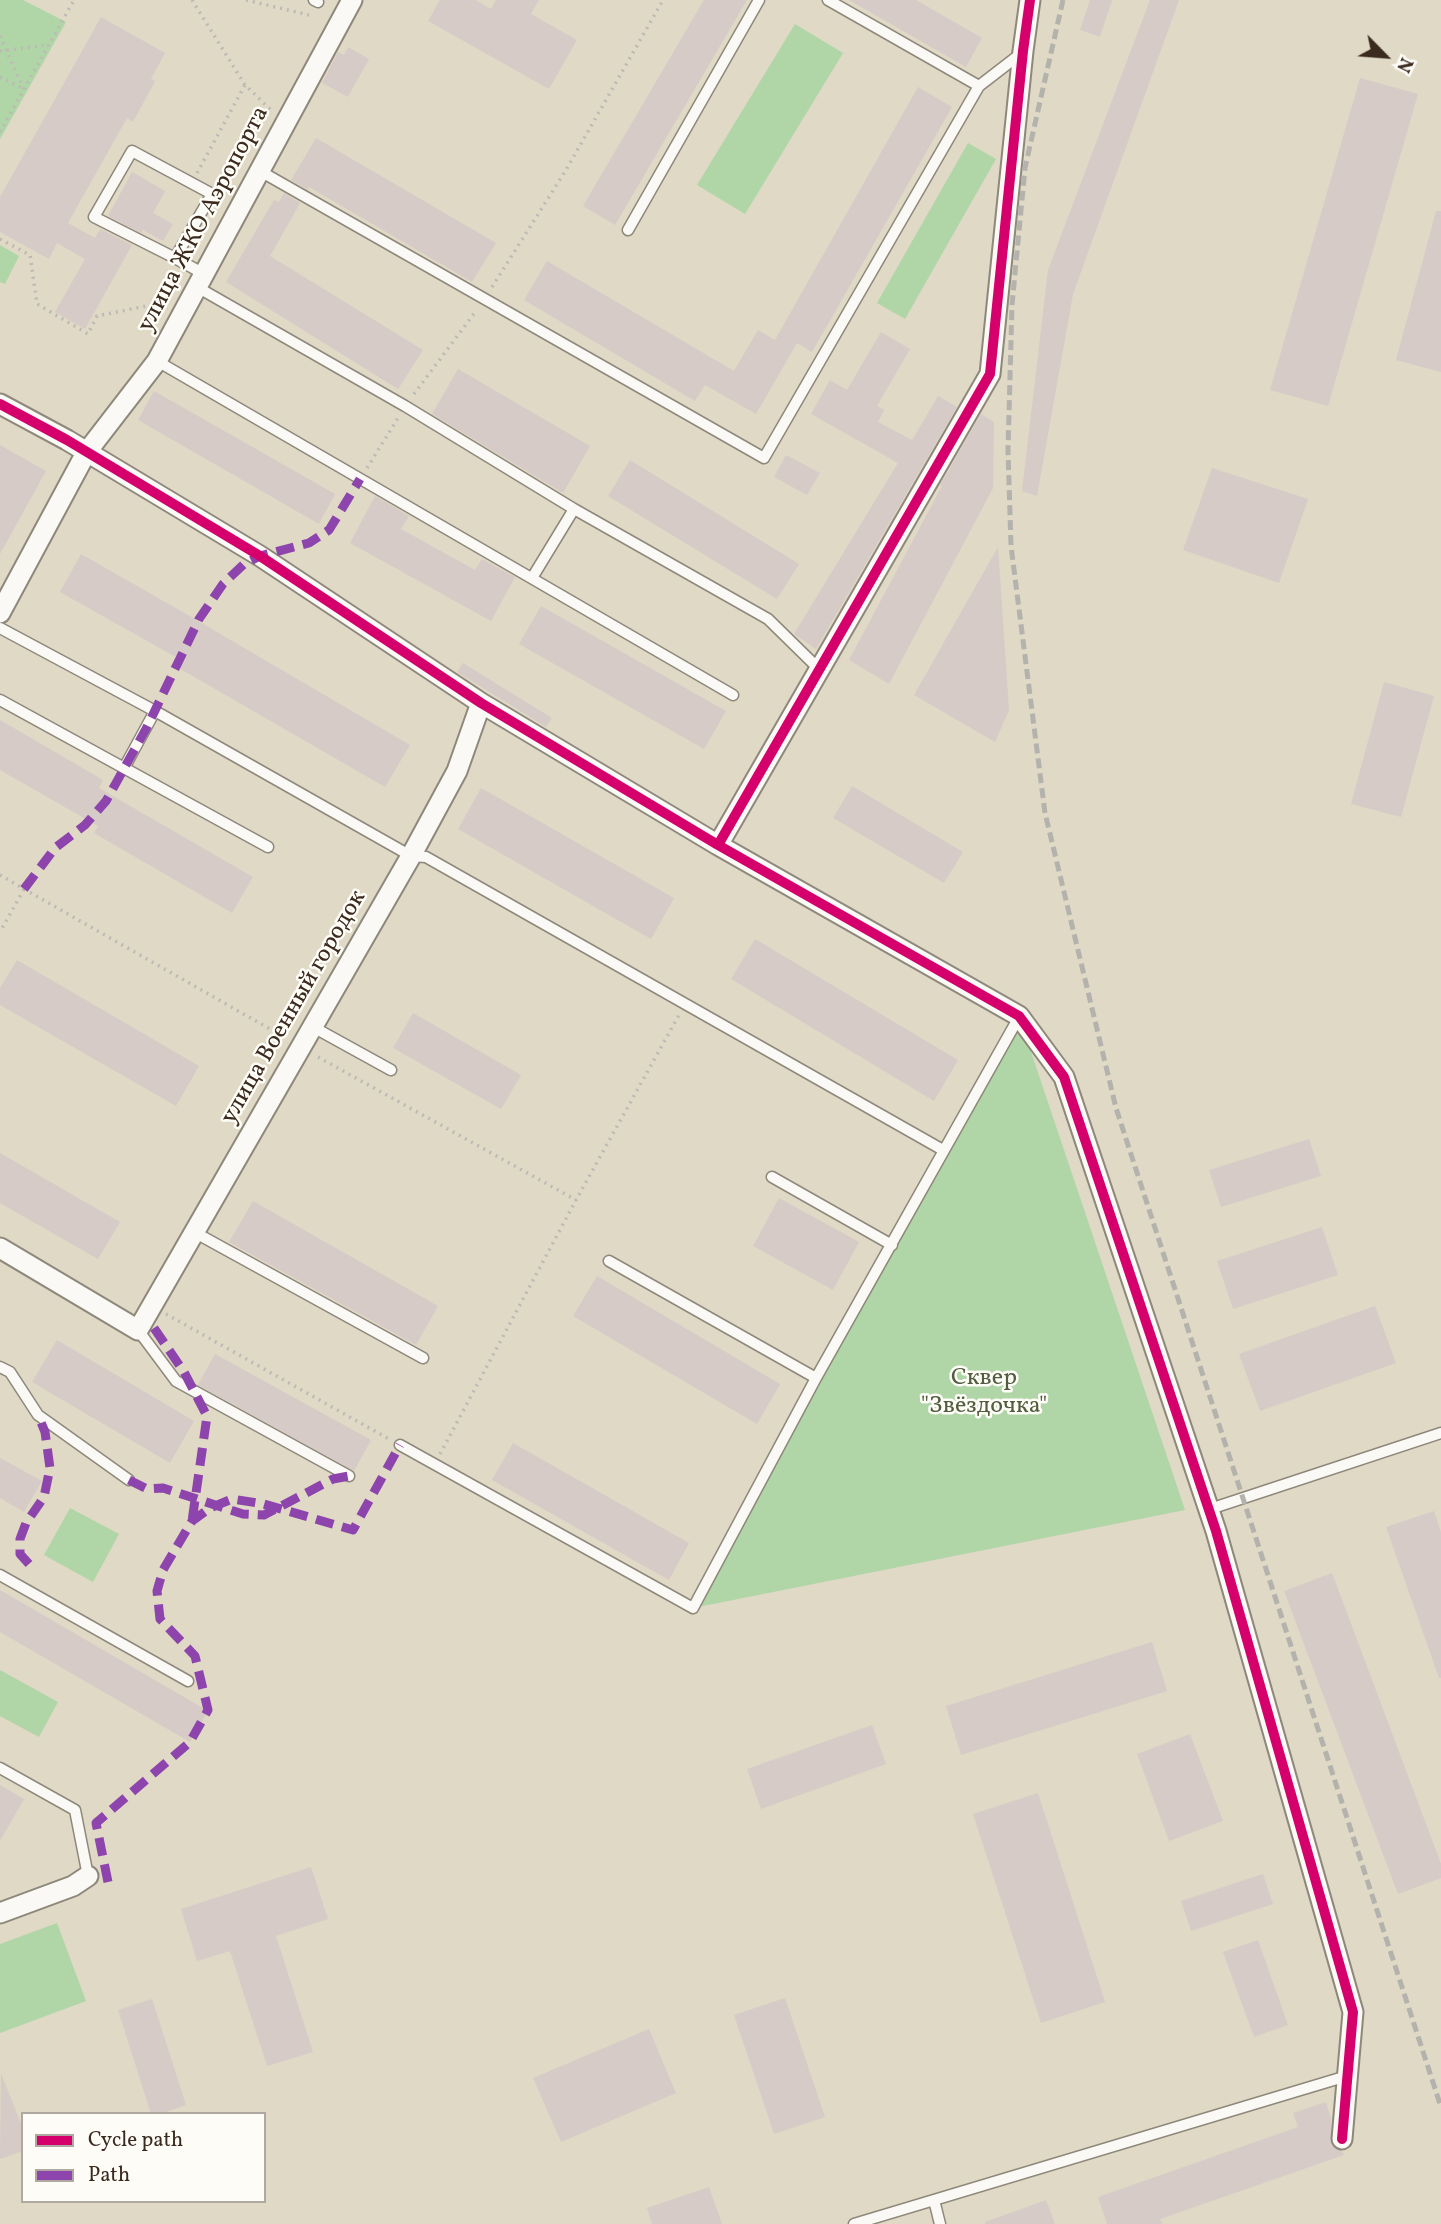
<!DOCTYPE html>
<html>
<head>
<meta charset="utf-8">
<style>
  body { margin:0 }
  #map { position:relative; width:1441px; height:2224px; overflow:hidden; background:#dfd9c5; font-family:Vollkorn,serif }
  canvas { display:block }
  .legend { position:absolute; left:21px; top:2112px; width:245px; height:91px; box-sizing:border-box; background:#fdfcf7; border:2px solid #afa8a0; margin:0; padding:9px 12px; list-style:none; font-size:21px; color:#3b2a1e }
  .legend li { display:flex; align-items:center; gap:14px; height:35px }
  .legend b { width:35px; border:2px solid #afa8a0 }
  .north { position:absolute; left:1350px; top:21px; width:70px; height:70px; -webkit-text-stroke:5px #fdfcf7; paint-order:stroke; rotate:115deg; font-size:19px; font-weight:700; line-height:28px; text-align:center; color:#3b2a1e }
  .north::after { content:''; display:block; margin:auto; width:24px; height:32px; background:#3b2a1e; clip-path:polygon(50% 0,100% 100%,50% 72%,0 100%) }
</style>
</head>
<body>
<div id="map">
<canvas width="1441" height="2224"></canvas>
<ul class="legend">
<li><b style="height:9px;background:#d6006c"></b>Cycle path</li>
<li><b style="height:9px;background:#8e44ad"></b>Path</li>
</ul>
<div class="north">N</div>
</div>
<script>
const ctx = document.querySelector('canvas').getContext('2d');
ctx.lineJoin = 'round';
function fill(path, color) {
  ctx.fillStyle = color;
  ctx.fill(path, 'evenodd');
}
function shape(rows) {
  const path = new Path2D();
  for (const r of rows) {
    path.moveTo(r[0], r[1]);
    for (let i = 2; i < r.length; i += 2) path.lineTo(r[i], r[i + 1]);
  }
  return path;
}
function stroke(path, color, width, dash) {
  ctx.strokeStyle = color;
  ctx.lineWidth = width;
  ctx.lineCap = dash ? 'butt' : 'round';
  ctx.setLineDash(dash || []);
  ctx.stroke(path);
}
function label(font, color, halo, rows, align = 'center') {
  ctx.font = font + ' Vollkorn,serif';
  ctx.lineWidth = 5;
  ctx.setLineDash([]);
  ctx.textBaseline = 'middle';
  ctx.strokeStyle = halo;
  ctx.fillStyle = color;
  for (const [text, x, y, turn = 0] of rows) {
    ctx.save();
    ctx.translate(x, y);
    ctx.rotate((+turn || 0) * Math.PI / 180);
    ctx.textAlign = isNaN(turn) ? turn : align;
    if (halo) ctx.strokeText(text, 0, 0);
    ctx.fillText(text, 0, 0);
    ctx.restore();
  }
}
fill(shape([
  [0,0,23,0,66,22,0,139],
  [795,24,843,53,745,214,697,185],
  [968,143,996,159,905,319,877,303],
  [0,245,19,256,5,284,0,282],
  [1019,1016,1185,1510,693,1608],
  [70,1508,119,1534,93,1582,44,1555],
  [0,1670,58,1702,39,1737,0,1716],
  [57,1923,86,2001,0,2033,0,1944]
]), '#b0d6a7');
fill(shape([
  [440,0,475,0,491,9,496,0,539,0,531,14,577,40,549,89,428,21],
  [704,0,747,0,615,225,583,206],
  [849,0,916,0,982,38,966,67],
  [1090,0,1112,0,1100,37,1080,30],
  [1150,0,1179,0,1073,294,1037,496,1022,491,1048,270],
  [101,17,165,53,151,79,155,81,133,122,127,118,68,223,95,238,100,229,132,245,85,329,55,312,85,259,57,243,49,259,0,232,0,197],
  [348,47,369,59,348,97,322,83,338,52,344,55],
  [1360,78,1418,94,1328,406,1270,390],
  [918,87,952,107,812,352,797,343,756,414,705,385,695,401,524,300,547,261,734,371,758,330,775,340],
  [316,138,496,243,472,282,309,187,308,190,291,180],
  [132,172,165,191,153,213,173,224,163,241,143,230,141,233,108,216],
  [284,193,300,203,270,256,423,350,398,389,226,282,274,200,279,202],
  [1436,211,1441,211,1441,372,1396,360],
  [881,332,910,349,877,406,884,410,878,422,912,440,938,396,957,407,816,649,794,634,898,463,811,414,830,380,847,390],
  [458,369,590,446,563,493,432,414],
  [154,391,335,494,319,524,138,420],
  [981,414,994,422,993,488,889,684,849,660,942,486,940,485],
  [0,445,46,471,0,554],
  [786,455,820,473,807,495,774,477],
  [630,460,799,564,777,599,608,496],
  [1212,468,1308,499,1279,583,1183,550],
  [375,496,409,516,401,529,475,570,482,559,515,577,491,621,350,543],
  [998,547,1009,710,995,742,914,695],
  [81,554,181,611,410,745,385,787,177,667,181,660,60,592],
  [541,606,726,711,704,749,519,644],
  [463,663,552,718,546,727,457,672],
  [1384,682,1434,696,1401,817,1351,804],
  [0,720,103,780,99,788,253,877,232,913,94,833,98,826,0,770],
  [852,786,963,852,944,883,833,818],
  [481,788,674,898,651,939,458,829],
  [755,939,958,1060,934,1101,731,979],
  [17,960,199,1066,176,1106,0,1005,0,988],
  [413,1013,521,1075,501,1109,393,1048],
  [1309,1139,1321,1176,1221,1207,1209,1170],
  [0,1153,120,1222,98,1259,0,1203],
  [779,1198,859,1242,833,1290,753,1246],
  [253,1201,438,1306,416,1345,229,1242],
  [1322,1227,1338,1275,1233,1309,1217,1261],
  [597,1276,780,1384,757,1424,573,1316],
  [1375,1306,1396,1363,1260,1411,1239,1354],
  [57,1340,194,1421,170,1463,32,1382],
  [215,1354,371,1440,354,1471,198,1385],
  [513,1443,689,1543,669,1580,492,1480],
  [0,1458,42,1481,24,1512,0,1498],
  [1434,1511,1441,1532,1441,1678,1439,1678,1386,1527],
  [1332,1573,1441,1864,1441,1878,1398,1894,1284,1591],
  [0,1590,208,1711,190,1742,0,1632],
  [1152,1642,1167,1691,961,1755,946,1706],
  [872,1725,886,1764,761,1809,747,1769],
  [1190,1734,1223,1821,1169,1841,1137,1754],
  [0,1785,24,1799,0,1841],
  [1038,1793,1105,2002,1041,2023,973,1814],
  [311,1867,328,1919,276,1936,313,2052,267,2066,230,1951,197,1961,181,1909],
  [1263,1874,1273,1904,1191,1931,1181,1901],
  [1258,1940,1288,2025,1254,2037,1223,1952],
  [785,1998,825,2117,774,2134,734,2015],
  [152,1999,186,2105,160,2114,151,2114,118,2010],
  [649,2029,676,2093,561,2142,533,2078],
  [1,2073,23,2129,23,2151,0,2159],
  [1326,2102,1331,2119,1331,2144,1336,2149,1342,2151,1344,2155,1160,2219,1162,2224,1107,2224,1098,2197,1298,2127,1293,2113],
  [709,2187,722,2224,652,2224,647,2208],
  [1046,2200,1055,2224,985,2224,985,2222]
]), '#d7cbc7');
const lane = shape([
  [314,0,318,2],
  [828,0,979,86],
  [260,171,764,458,979,86,1023,52],
  [628,230,759,0],
  [175,258,94,217,132,151,212,194,175,258,204,274],
  [197,287,405,406,574,509,768,619,819,669],
  [157,361,733,695],
  [532,578,574,509],
  [0,628,155,711,411,856,426,857,943,1150],
  [0,700,124,768],
  [155,711,124,768,268,847],
  [313,1027,391,1070],
  [772,1177,892,1245],
  [194,1232,423,1358],
  [609,1261,816,1378],
  [138,1330,176,1381,349,1476],
  [0,1367,10,1372,38,1415,129,1480],
  [400,1445,693,1608,816,1378,1019,1017],
  [1210,1509,1441,1433],
  [0,1575,188,1681],
  [0,1768,75,1810,88,1876],
  [934,2200,940,2224],
  [854,2224,1347,2076]
]);
const street = shape([
  [0,404,67,440,260,556,481,703,718,845,1019,1016,1064,1077,1216,1531,1353,2012,1342,2139],
  [0,613,86,453,157,361,352,0],
  [718,845,990,374,1023,51,1030,0],
  [0,1248,138,1330,411,856,457,771,481,703],
  [0,1913,73,1886,88,1876]
]);
stroke(lane, '#8e887b', 13);
stroke(street, '#8e887b', 23);
stroke(shape([
  [192,0,245,85,271,110],
  [246,0,309,15],
  [0,36,24,90],
  [0,51,49,45],
  [0,77,22,88],
  [0,132,74,0],
  [197,173,245,85],
  [0,239,30,255,37,304,88,334,97,316,166,302],
  [492,287,566,170,663,0],
  [414,394,476,311],
  [367,468,398,418],
  [0,875,24,889,0,932],
  [24,889,284,1037],
  [318,1057,576,1200],
  [166,1314,389,1439],
  [440,1454,576,1200,679,1015]
]), '#bdbab5', 3.5, [2, 5]);
stroke(lane, '#faf9f6', 10);
stroke(street, '#faf9f6', 19);
stroke(shape([
  [1063,0,1025,168,1012,305,1008,450,1011,546,1045,813,1116,1108,1441,2107]
]), '#b4b2ad', 5, [10, 5]);
stroke(shape([
  [24,889,55,848,85,825,106,801,146,729,199,619,223,584,244,564,260,556,309,543,329,530,360,479],
  [154,1328,184,1372,207,1416,192,1521],
  [129,1480,147,1489,163,1488,243,1514,264,1515,333,1479,349,1476],
  [29,1564,20,1554,20,1539,26,1523,44,1497,50,1468,45,1432,38,1415],
  [108,1882,96,1823,190,1742,208,1710,195,1656,160,1619,157,1591,163,1570,192,1521,210,1508,232,1499,264,1504,353,1530,400,1445]
]), '#8e44ad', 9, [18, 9]);
stroke(shape([
  [0,404,67,440,260,556,481,703,718,845,1019,1016,1064,1077,1216,1531,1353,2012,1342,2139],
  [718,845,990,374,1023,51,1030,0]
]), '#d6006c', 10);
label('24px', '#3b2a1e', '#fdfcf7', [
  ["улица ЖКО Аэропорта",205,220,-62],
  ["улица Военный городок",295,1008,-60]
]);
label('24px', '#525d40', '#fdfcf7', [
  ["Сквер",984,1380],
  ["\"Звёздочка\"",984,1408]
]);
</script>
</body>
</html>
